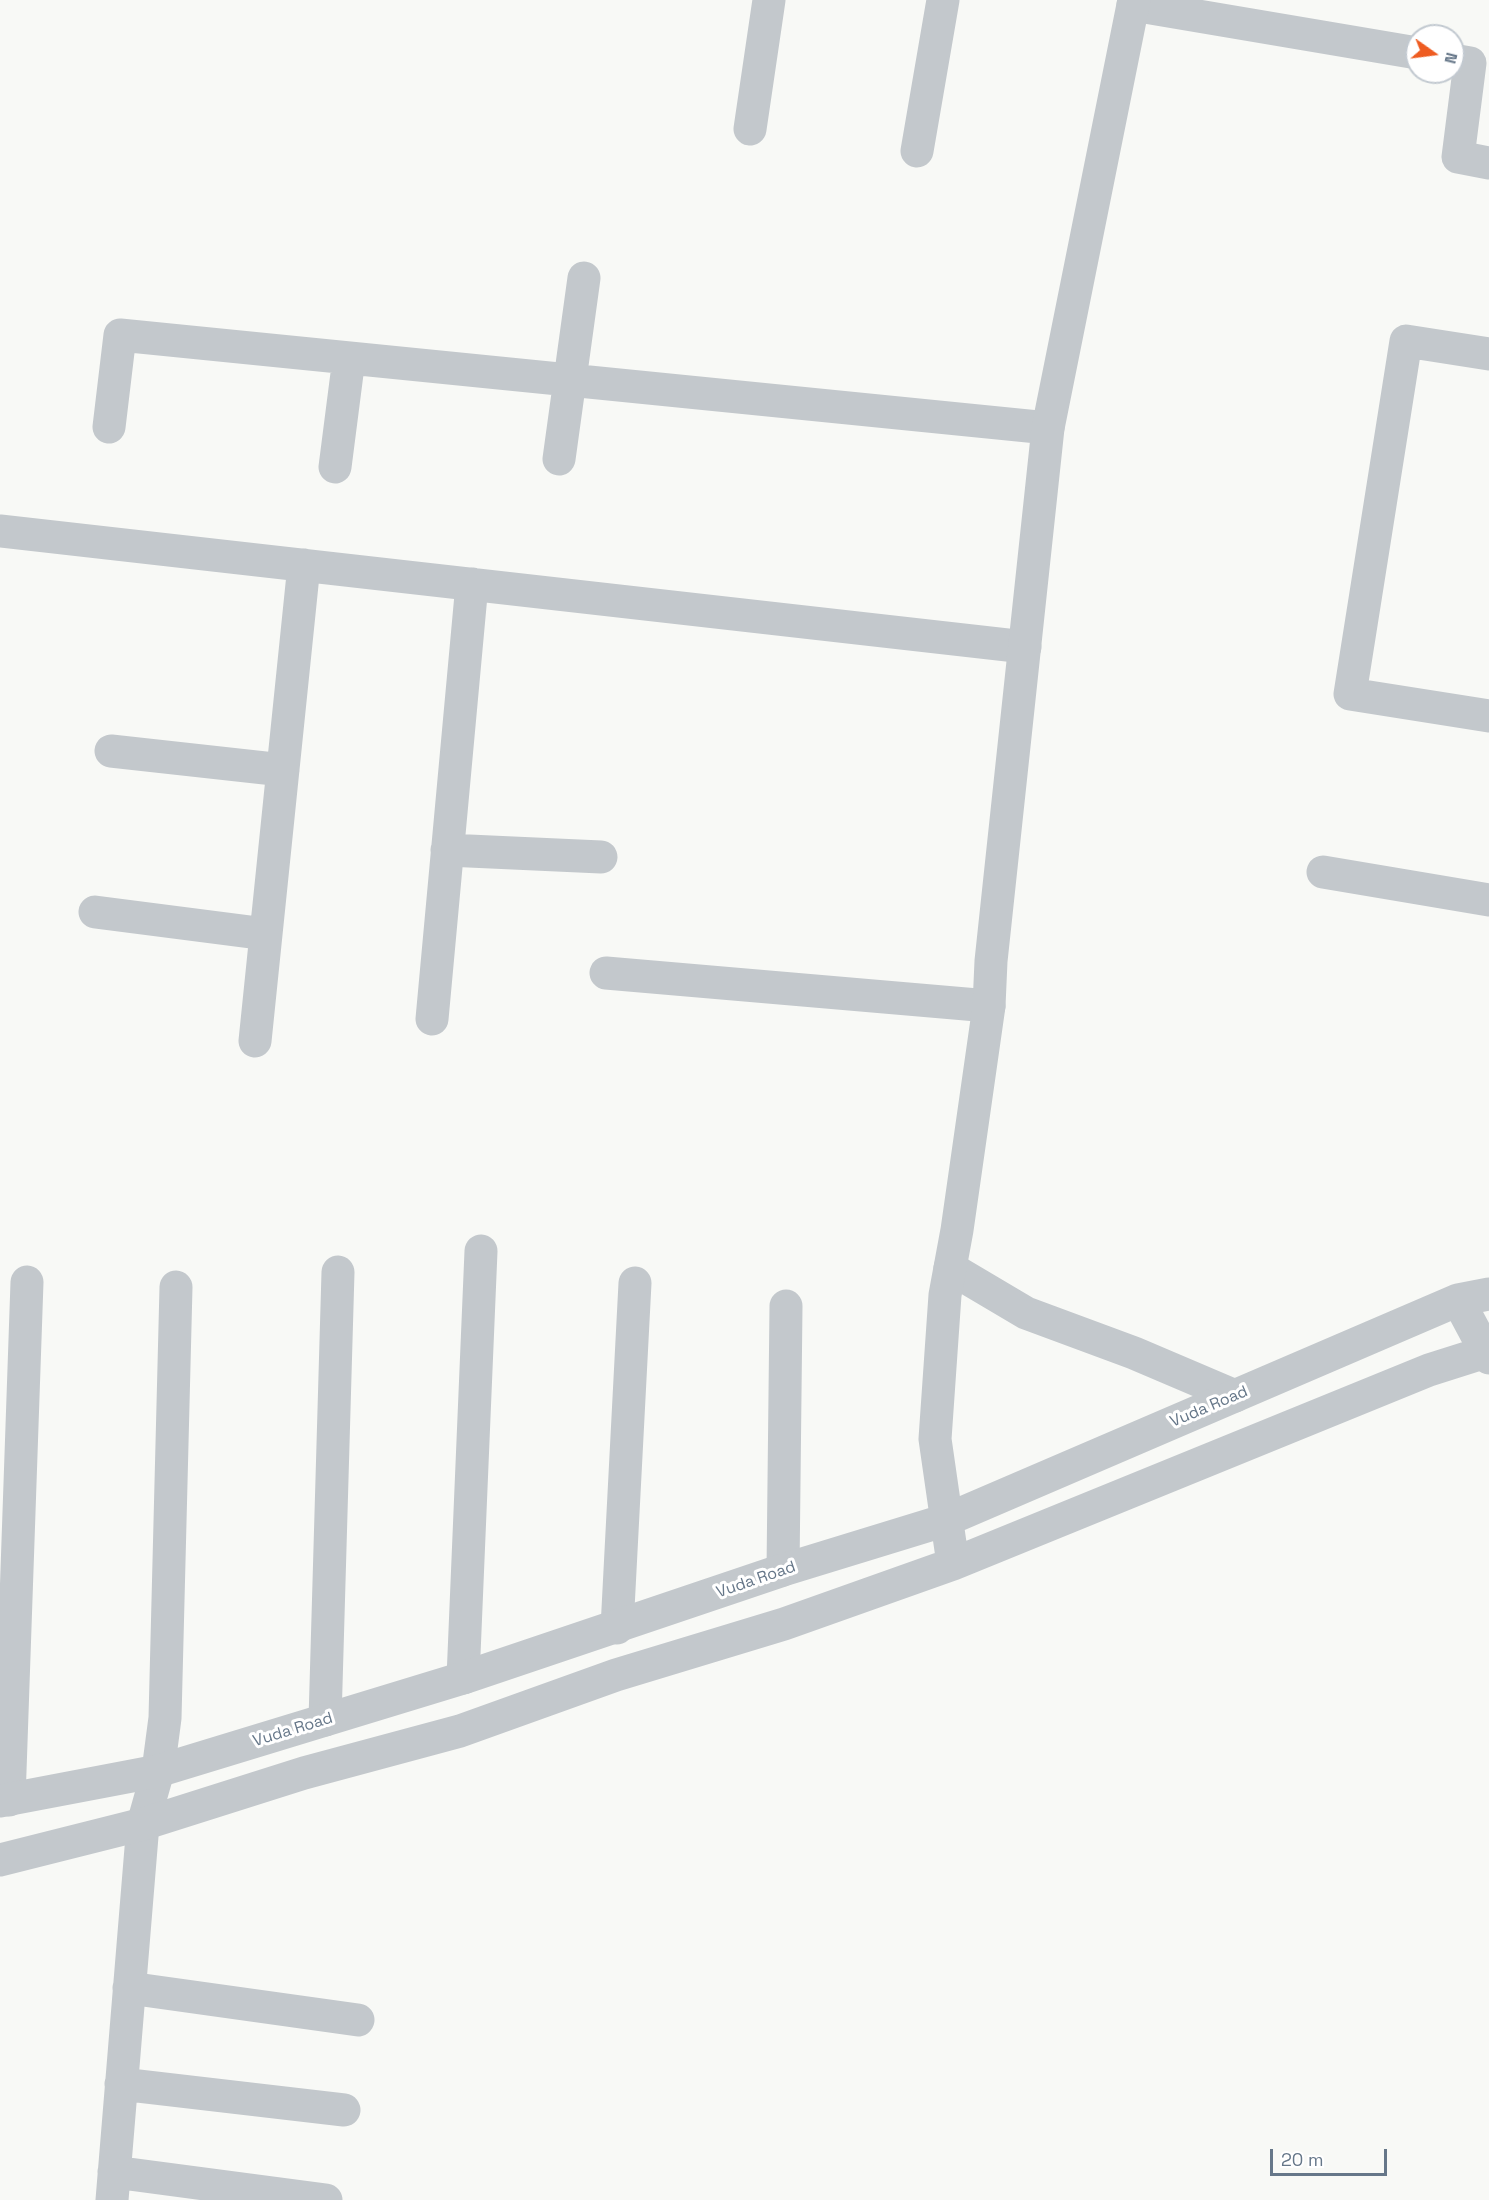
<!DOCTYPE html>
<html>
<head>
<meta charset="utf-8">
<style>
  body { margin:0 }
  #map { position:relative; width:1489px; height:2200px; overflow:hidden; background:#f8f9f6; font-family:"Space Grotesk",sans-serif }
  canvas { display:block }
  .north { position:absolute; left:1405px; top:24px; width:60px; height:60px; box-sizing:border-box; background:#fff; border:2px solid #c2c9d0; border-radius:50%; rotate:104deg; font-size:16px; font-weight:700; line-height:24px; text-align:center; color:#667789 }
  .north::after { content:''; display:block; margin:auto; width:21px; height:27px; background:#ee5c21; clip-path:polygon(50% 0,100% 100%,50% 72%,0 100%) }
  .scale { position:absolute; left:1270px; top:2149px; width:117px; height:27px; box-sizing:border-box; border:3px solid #667789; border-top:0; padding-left:8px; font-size:18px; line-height:21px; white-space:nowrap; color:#667789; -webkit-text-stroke:4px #fff; paint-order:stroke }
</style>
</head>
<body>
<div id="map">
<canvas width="1489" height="2200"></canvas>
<div class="north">N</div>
<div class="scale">20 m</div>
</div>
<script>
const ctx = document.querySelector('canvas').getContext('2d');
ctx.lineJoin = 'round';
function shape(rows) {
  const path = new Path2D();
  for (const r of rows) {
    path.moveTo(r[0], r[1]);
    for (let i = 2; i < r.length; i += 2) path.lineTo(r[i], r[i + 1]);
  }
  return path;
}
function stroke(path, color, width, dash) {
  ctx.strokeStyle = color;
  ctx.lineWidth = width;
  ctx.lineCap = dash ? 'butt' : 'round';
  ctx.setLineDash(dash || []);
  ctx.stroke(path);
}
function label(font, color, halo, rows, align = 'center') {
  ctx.font = font + ' "Space Grotesk",sans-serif';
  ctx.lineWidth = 6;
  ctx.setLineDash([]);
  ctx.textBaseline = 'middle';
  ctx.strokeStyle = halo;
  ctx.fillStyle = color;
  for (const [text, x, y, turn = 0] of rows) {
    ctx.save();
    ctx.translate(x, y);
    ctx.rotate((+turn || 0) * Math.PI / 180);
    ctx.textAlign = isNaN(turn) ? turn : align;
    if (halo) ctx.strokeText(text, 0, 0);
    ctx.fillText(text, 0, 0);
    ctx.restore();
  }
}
stroke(shape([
  [1133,5,1417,53],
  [1453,60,1470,63,1458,157,1489,163],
  [750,129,769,0],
  [917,151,943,0],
  [1489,354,1406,341,1350,694,1489,716],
  [109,427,120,335,1048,428],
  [559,459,584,278],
  [335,467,349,358],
  [0,531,1025,647],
  [111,751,283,770],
  [447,850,601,857],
  [1323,872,1489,900],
  [95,912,266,934],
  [606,973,989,1006],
  [432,1019,472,584],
  [255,1041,304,565],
  [950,1268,1026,1313,1134,1353,1235,1396],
  [783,1570,786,1306],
  [617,1628,635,1283],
  [463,1678,481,1251],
  [325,1720,338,1272],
  [9,1800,27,1282],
  [129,1988,358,2020],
  [121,2084,344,2110],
  [114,2172,326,2200],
  [112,2200,143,1824,158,1771,165,1718,176,1287]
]), '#c3c8cc', 33);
stroke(shape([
  [1458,1300,1489,1358],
  [953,1564,935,1439,945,1295,957,1230,989,1006,991,961,1048,428,1134,0],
  [0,1801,158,1771,463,1678,783,1570,946,1520,1458,1300,1489,1294],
  [0,1860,143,1824,304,1773,460,1731,616,1675,784,1624,953,1564,1429,1370,1489,1351]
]), '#c3c8cc', 33);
label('16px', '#667789', '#fff', [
  ["Vuda Road",1209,1407,-23],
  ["Vuda Road",756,1580,-19],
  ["Vuda Road",293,1730,-17]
]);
</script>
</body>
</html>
